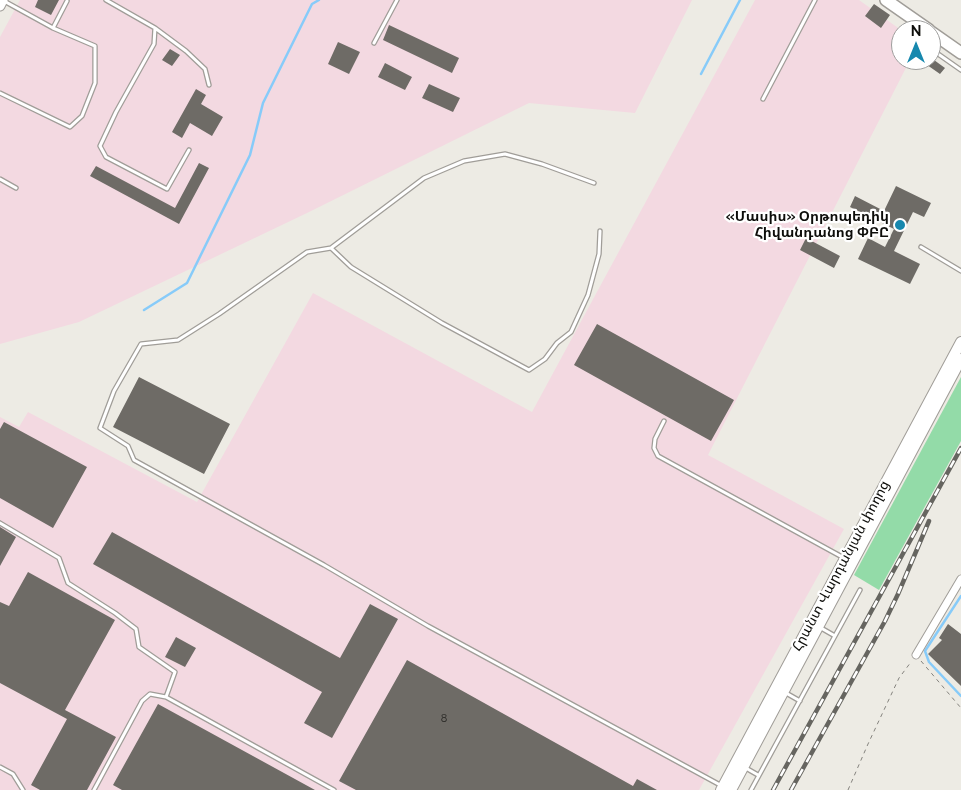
<!DOCTYPE html>
<html>
<head>
<meta charset="utf-8">
<style>
  body { margin:0 }
  #map { position:relative; width:961px; height:790px; overflow:hidden; background:#edebe4; font-family:Raleway,sans-serif }
  canvas { display:block }
  .north { position:absolute; left:891px; top:20px; width:50px; height:50px; box-sizing:border-box; background:#fff; border:1px solid #9e9e9d; border-radius:50%; rotate:0deg; font-size:14px; font-weight:700; line-height:20px; text-align:center; color:#0d0d0a }
  .north::after { content:''; display:block; margin:auto; width:18px; height:22px; background:#1788ae; clip-path:polygon(50% 0,100% 100%,50% 72%,0 100%) }
</style>
</head>
<body>
<div id="map">
<canvas width="961" height="790"></canvas>
<div class="north">N</div>
</div>
<script>
const ctx = document.querySelector('canvas').getContext('2d');
ctx.lineJoin = 'round';
function fill(path, color) {
  ctx.fillStyle = color;
  ctx.fill(path, 'evenodd');
}
function shape(rows) {
  const path = new Path2D();
  for (const r of rows) {
    path.moveTo(r[0], r[1]);
    for (let i = 2; i < r.length; i += 2) path.lineTo(r[i], r[i + 1]);
  }
  return path;
}
function stroke(path, color, width, dash) {
  ctx.strokeStyle = color;
  ctx.lineWidth = width;
  ctx.lineCap = dash ? 'butt' : 'round';
  ctx.setLineDash(dash || []);
  ctx.stroke(path);
}
function label(font, color, halo, rows, align = 'center') {
  ctx.font = font + ' Raleway,"Noto Sans Armenian",sans-serif';
  ctx.lineWidth = 4.5;
  ctx.setLineDash([]);
  ctx.textBaseline = 'middle';
  ctx.strokeStyle = halo;
  ctx.fillStyle = color;
  for (const [text, x, y, turn = 0] of rows) {
    ctx.save();
    ctx.translate(x, y);
    ctx.rotate((+turn || 0) * Math.PI / 180);
    ctx.textAlign = isNaN(turn) ? turn : align;
    if (halo) ctx.strokeText(text, 0, 0);
    ctx.fillText(text, 0, 0);
    ctx.restore();
  }
}
fill(shape([
  [20,0,692,0,635,113,529,103,307,213,79,322,0,344,0,37],
  [755,0,859,0,901,30,901,60,910,60,708,455,844,529,699,790,0,790,0,417,19,427,28,412,197,502,313,293,532,412]
]), '#f3d9e1');
fill(shape([
  [961,377,961,441,879,590,854,575]
]), '#93dba8');
stroke(shape([
  [701,74,740,0],
  [144,310,187,283,250,155,263,103,312,4,319,0],
  [961,596,925,651,929,662,961,696]
]), '#87cbf9', 2.5);
fill(shape([
  [38,0,59,0,51,15,35,7],
  [874,4,890,15,881,28,865,16],
  [389,25,459,58,452,73,383,40],
  [338,42,360,52,349,74,328,64],
  [170,49,180,55,172,66,162,60],
  [920,60,934,60,945,68,940,74],
  [385,63,412,77,405,90,378,77],
  [429,84,460,98,453,112,422,98],
  [196,89,206,95,201,104,223,117,212,136,190,123,182,138,172,132],
  [199,163,209,168,179,224,90,176,96,166,175,208],
  [896,186,931,203,924,217,913,212,894,251,920,264,910,284,858,259,868,238,885,247,894,229,850,207,855,196,884,211],
  [806,238,840,256,834,268,800,250],
  [597,324,734,400,711,441,574,365],
  [139,377,230,424,204,474,113,427],
  [4,422,87,467,53,528,0,498,0,429],
  [0,527,16,537,0,566],
  [112,532,340,658,370,604,398,619,332,738,304,723,322,692,93,564],
  [28,572,115,620,65,710,116,737,87,790,40,790,31,785,67,719,0,683,0,602,9,606],
  [948,624,961,634,961,686,928,654,942,640,939,638],
  [176,637,196,648,185,667,165,657],
  [407,660,633,786,637,779,657,790,356,790,339,781],
  [158,704,315,790,122,790,113,785]
]), '#6e6b66');
const service = shape([
  [106,0,155,28,186,51,205,69,209,85],
  [4,1,53,28,67,1],
  [155,28,154,44,116,112,100,146,106,157,167,189,189,150],
  [374,43,397,0],
  [931,49,961,70],
  [0,93,70,127,82,116,95,83,95,46,53,28],
  [763,99,815,0],
  [0,179,16,188],
  [594,183,542,164,505,154,464,161,424,178,331,248,307,252,219,314,178,340,141,344,114,391,100,428,128,446,134,460,324,565,428,626,722,786],
  [921,247,961,271],
  [331,248,351,267,442,323,529,370,545,359,557,343,571,332,588,295,599,254,600,231],
  [664,421,655,439,654,448,658,456,844,558],
  [0,523,59,558,68,583,115,613,136,629,139,647,175,672,166,697],
  [821,628,835,636],
  [786,693,800,701],
  [0,767,13,774,23,790],
  [744,767,758,775],
  [94,790,142,701,150,694,166,697,334,790],
  [751,790,860,590]
]);
const minor = shape([
  [916,655,961,579]
]);
const tertiary = shape([
  [0,6,3,0]
]);
const secondary = shape([
  [721,790,961,342],
  [731,790,961,359]
]);
const primary = shape([
  [886,0,929,30],
  [931,32,961,53]
]);
stroke(service, '#a09d98', 5.5);
stroke(minor, '#a09d98', 9);
stroke(tertiary, '#a09d98', 11);
stroke(secondary, '#a09d98', 12);
stroke(primary, '#a09d98', 14);
stroke(shape([
  [921,661,961,708],
  [848,790,868,744,899,678,911,662]
]), '#84827d', 1, [4, 4]);
stroke(service, '#fff', 3);
stroke(minor, '#fff', 7);
stroke(tertiary, '#fff', 9);
stroke(secondary, '#fff', 10);
stroke(primary, '#fff', 11);
const rail = shape([
  [773,790,961,448],
  [791,790,885,621,898,594,929,521]
]);
stroke(rail, '#666560', 4.5);
stroke(rail, '#fff', 2.5, [8]);
for (const [x, y, r, color] of [
  [900,225,6,"#1788ae"]
]) {
  const dot = new Path2D();
  dot.arc(x, y, r, 0, 2 * Math.PI);
  ctx.fillStyle = color;
  ctx.fill(dot);
  stroke(dot, '#fff', 2);
}
label('11px', '#252421', null, [
  ["8",444,719]
]);
label('bold 14px', '#0d0d0a', '#fff', [
  ["«Մասիս» Օրթոպեդիկ",889,217],
  ["Հիվանդանոց ՓԲԸ",889,233]
], 'right');
label('14px', '#0d0d0a', '#fff', [
  ["Հրանտ Վարդանյան փողոց",841,566,-62]
]);
</script>
</body>
</html>
